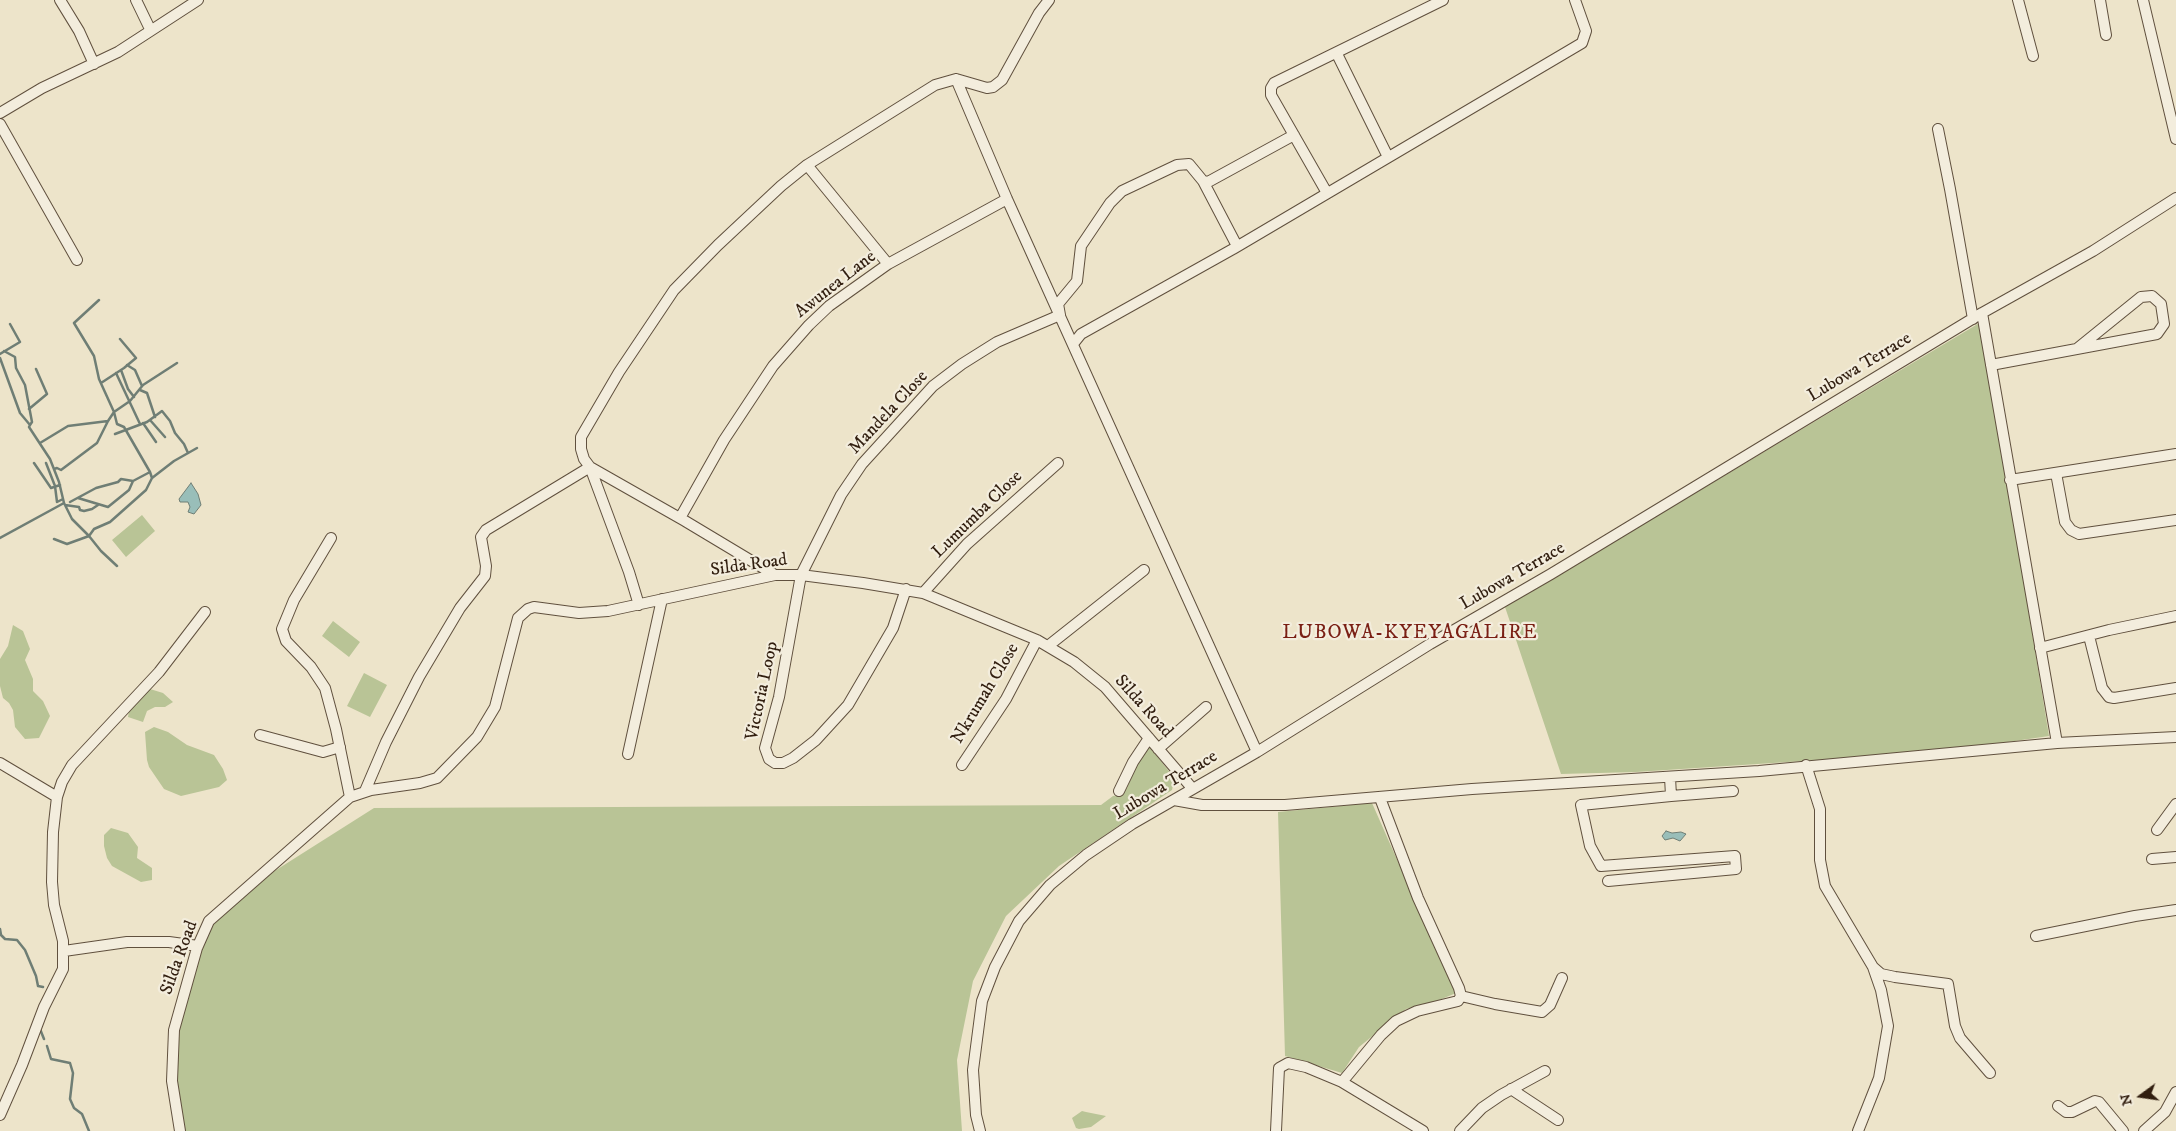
<!DOCTYPE html>
<html>
<head>
<meta charset="utf-8">
<style>
  body { margin:0 }
  #map { position:relative; width:2176px; height:1131px; overflow:hidden; background:#ede4ca; font-family:"IM FELL DW Pica",serif }
  canvas { display:block }
  .north { position:absolute; left:2116px; top:1071px; width:50px; height:50px; -webkit-text-stroke:4px #f3eddd; paint-order:stroke; rotate:256deg; font-size:14px; font-weight:700; line-height:20px; text-align:center; color:#311e0f }
  .north::after { content:''; display:block; margin:auto; width:18px; height:22px; background:#311e0f; clip-path:polygon(50% 0,100% 100%,50% 72%,0 100%) }
</style>
</head>
<body>
<div id="map">
<canvas width="2176" height="1131"></canvas>
<div class="north">N</div>
</div>
<script>
const ctx = document.querySelector('canvas').getContext('2d');
ctx.lineJoin = 'round';
function fill(path, color) {
  ctx.fillStyle = color;
  ctx.fill(path, 'evenodd');
}
function shape(rows) {
  const path = new Path2D();
  for (const r of rows) {
    path.moveTo(r[0], r[1]);
    for (let i = 2; i < r.length; i += 2) path.lineTo(r[i], r[i + 1]);
  }
  return path;
}
function stroke(path, color, width, dash) {
  ctx.strokeStyle = color;
  ctx.lineWidth = width;
  ctx.lineCap = dash ? 'butt' : 'round';
  ctx.setLineDash(dash || []);
  ctx.stroke(path);
}
function label(font, color, halo, rows, align = 'center') {
  ctx.font = font + ' "IM FELL DW Pica",serif';
  ctx.lineWidth = 4.5;
  ctx.setLineDash([]);
  ctx.textBaseline = 'middle';
  ctx.strokeStyle = halo;
  ctx.fillStyle = color;
  for (const [text, x, y, turn = 0] of rows) {
    ctx.save();
    ctx.translate(x, y);
    ctx.rotate((+turn || 0) * Math.PI / 180);
    ctx.textAlign = isNaN(turn) ? turn : align;
    if (halo) ctx.strokeText(text, 0, 0);
    ctx.fillText(text, 0, 0);
    ctx.restore();
  }
}
fill(shape([
  [1981,322,2049,736,1967,748,1879,756,1636,772,1561,774,1505,607],
  [142,515,155,531,126,557,112,540],
  [333,621,360,642,349,657,322,636],
  [13,625,23,631,30,649,25,660,33,679,33,691,43,701,50,716,39,738,25,739,15,727,13,710,9,703,3,698,0,686,0,659,8,646],
  [364,673,387,685,370,717,347,706],
  [150,689,163,693,173,702,165,707,155,707,147,711,143,722,128,717,129,711,140,698],
  [154,727,168,732,187,745,214,755,223,769,227,780,219,787,181,796,164,789,149,767,147,760,145,732],
  [1148,745,1172,775,1174,781,1172,790,1059,866,1006,916,973,981,957,1060,962,1131,183,1131,175,1078,181,1020,209,924,273,872,374,808,1101,805,1113,796,1122,795,1127,788,1136,767],
  [1372,803,1456,993,1437,1001,1406,1009,1359,1047,1342,1073,1285,1056,1278,812],
  [111,828,128,833,138,847,137,858,152,868,152,880,141,882,112,866,107,858,104,846,104,835],
  [1082,1111,1086,1112,1106,1116,1091,1127,1079,1129,1076,1128,1072,1118]
]), '#b9c496');
const water = shape([
  [191,483,198,494,201,505,194,514,188,512,190,507,188,502,180,502,179,499,191,483],
  [1666,831,1672,833,1681,832,1686,834,1680,841,1673,838,1665,840,1662,836,1666,831]
]);
fill(water, '#99beb9');
stroke(water, '#6f7e75', 1);
stroke(shape([
  [99,300,74,323,94,356,99,379,114,412,117,424,124,427,150,472],
  [4,351,15,357,16,368,25,385,32,422,30,425],
  [0,354,20,342,10,324],
  [0,358,20,413,30,425,29,427,50,459,59,482,64,503],
  [127,365,135,370,142,386],
  [121,370,128,389,134,397],
  [116,373,140,424],
  [101,383,124,368,136,358,120,339],
  [140,390,147,393,155,417],
  [29,409,47,394,36,369],
  [150,420,165,437],
  [143,423,156,442],
  [115,434,147,422,162,411,170,421,175,433,184,444,188,453],
  [40,443,68,426,108,421],
  [34,463,51,488,60,485],
  [46,463,55,486,57,502,63,499],
  [54,469,57,468,61,470,97,443,108,421,114,412,130,401,143,385,177,363],
  [78,498,108,507,129,490,133,481],
  [70,502,96,488,118,482,121,479,133,481,150,472,152,478],
  [65,505,79,507,80,510,84,511,92,509,98,505],
  [0,538,64,503,72,519,89,536,94,529,110,522,146,490,152,478,174,461,197,448],
  [54,539,67,544,89,536,101,551,117,566],
  [0,929,1,935,5,939,17,940,25,950,36,976,38,986,43,987],
  [40,1029,44,1039],
  [47,1046,51,1059,70,1063,73,1073,70,1099,74,1108,82,1114,89,1131]
]), '#6f7e75', 2.5);
const minor = shape([
  [60,0,79,31,94,64],
  [136,0,150,29],
  [2018,0,2033,56],
  [2100,0,2106,35],
  [2143,0,2176,139],
  [1337,54,1388,157],
  [956,79,1007,199,1257,752],
  [0,113,42,88,118,52,198,0],
  [0,124,77,260],
  [1938,129,1950,189,1973,319],
  [807,165,888,264],
  [1203,181,1237,246],
  [1327,193,1271,95,1271,88,1274,83,1443,0],
  [1982,313,2057,743],
  [1073,344,1081,334,1233,249,1582,43,1586,31,1575,0],
  [1991,365,2157,334,2164,324,2161,304,2152,296,2141,297,2078,348],
  [2056,473,2065,522,2071,530,2079,534,2176,520],
  [2010,480,2176,454],
  [680,518,724,440,773,366,809,325,829,306,888,264,1007,199],
  [331,538,294,600,282,629,286,641,311,667,325,688,336,729,350,797],
  [775,575,685,521,590,467,584,459,581,449,581,437,619,372,674,290,718,245,781,186,807,165,935,85,956,79,987,88,993,87,1002,80,1039,13,1049,0],
  [906,589,893,628,848,705,816,740,793,758,783,763,775,763,769,759,765,748,779,697,801,575,841,495,862,464,933,386,962,364,997,342,1060,315,1058,304,1077,281,1081,246,1110,203,1122,191,1177,165,1189,164,1203,181,1208,182,1294,135],
  [923,593,967,544,1058,463],
  [2089,636,2102,688,2109,697,2114,698,2176,688],
  [1048,646,1144,570],
  [2040,648,2109,630,2176,616],
  [260,735,323,752,340,747],
  [1158,749,1206,707],
  [628,754,662,599],
  [0,763,57,797],
  [962,765,1006,699,1037,640],
  [1806,765,1820,809,1820,860,1825,886,1873,967,1881,990,1888,1026,1879,1078,1858,1131],
  [1670,777,1671,796,1733,791],
  [365,791,386,742,419,677,460,608,485,576,486,566,481,537,486,530,590,467,629,572,639,605],
  [1119,791,1133,762,1149,738],
  [1174,800,1202,805,1285,805,1472,789,1759,771,2057,743,2176,737],
  [2157,830,2176,804],
  [2152,859,2176,857],
  [1608,881,1736,869,1735,856,1601,866,1590,846,1581,805,1671,796],
  [2036,936,2135,916,2176,910],
  [64,951,127,942,169,942,198,946],
  [1873,967,1881,974,1895,977,1948,984,1955,1026,1960,1038,1990,1073],
  [1461,996,1495,1004,1542,1012,1550,1005,1562,978],
  [1342,1082,1381,1035,1396,1021,1417,1011,1458,1001,1461,996,1459,988,1418,898,1380,798],
  [1511,1089,1558,1120],
  [2058,1106,2066,1112,2072,1112,2095,1101,2099,1102,2123,1131],
  [0,1115,22,1065,44,1007,63,969,63,941,54,905,52,882,53,832,57,797,62,782,72,765,159,672,205,612],
  [180,1131,172,1081,174,1030,197,948,209,921,350,797,371,790,420,783,437,778,477,737,495,707,518,618,528,609,534,607,579,613,608,611,775,575,801,575,863,583,923,593,1037,640,1074,662,1105,687,1192,788],
  [980,1131,976,1115,973,1070,982,1001,995,967,1019,921,1050,885,1086,855,1132,824,1257,752,1430,644,1551,574,1982,313,2093,251,2176,198],
  [1276,1131,1279,1068,1288,1063,1306,1067,1342,1082,1423,1131],
  [1460,1131,1482,1108,1501,1095,1545,1071],
  [2144,1131,2165,1112,2176,1092]
]);
stroke(minor, '#60503e', 12);
stroke(minor, '#f3eddd', 10);
label('18px', '#311e0f', '#f3eddd', [
  ["Awunea Lane",836,285,-38],
  ["Lubowa Terrace",1860,368,-31],
  ["Mandela Close",889,413,-47],
  ["Lumumba Close",978,515,-44],
  ["Silda Road",749,566,-8],
  ["Lubowa Terrace",1513,577,-30],
  ["Victoria Loop",763,691,-78],
  ["Nkrumah Close",986,694,-59],
  ["Silda Road",1143,707,48],
  ["Lubowa Terrace",1166,786,-31],
  ["Silda Road",180,958,-70]
]);
ctx.letterSpacing = '1px';
label('20px', '#7a1f14', '#f3eddd', [
  ["LUBOWA-KYEYAGALIRE",1410,634]
]);
ctx.letterSpacing = '0px';
</script>
</body>
</html>
